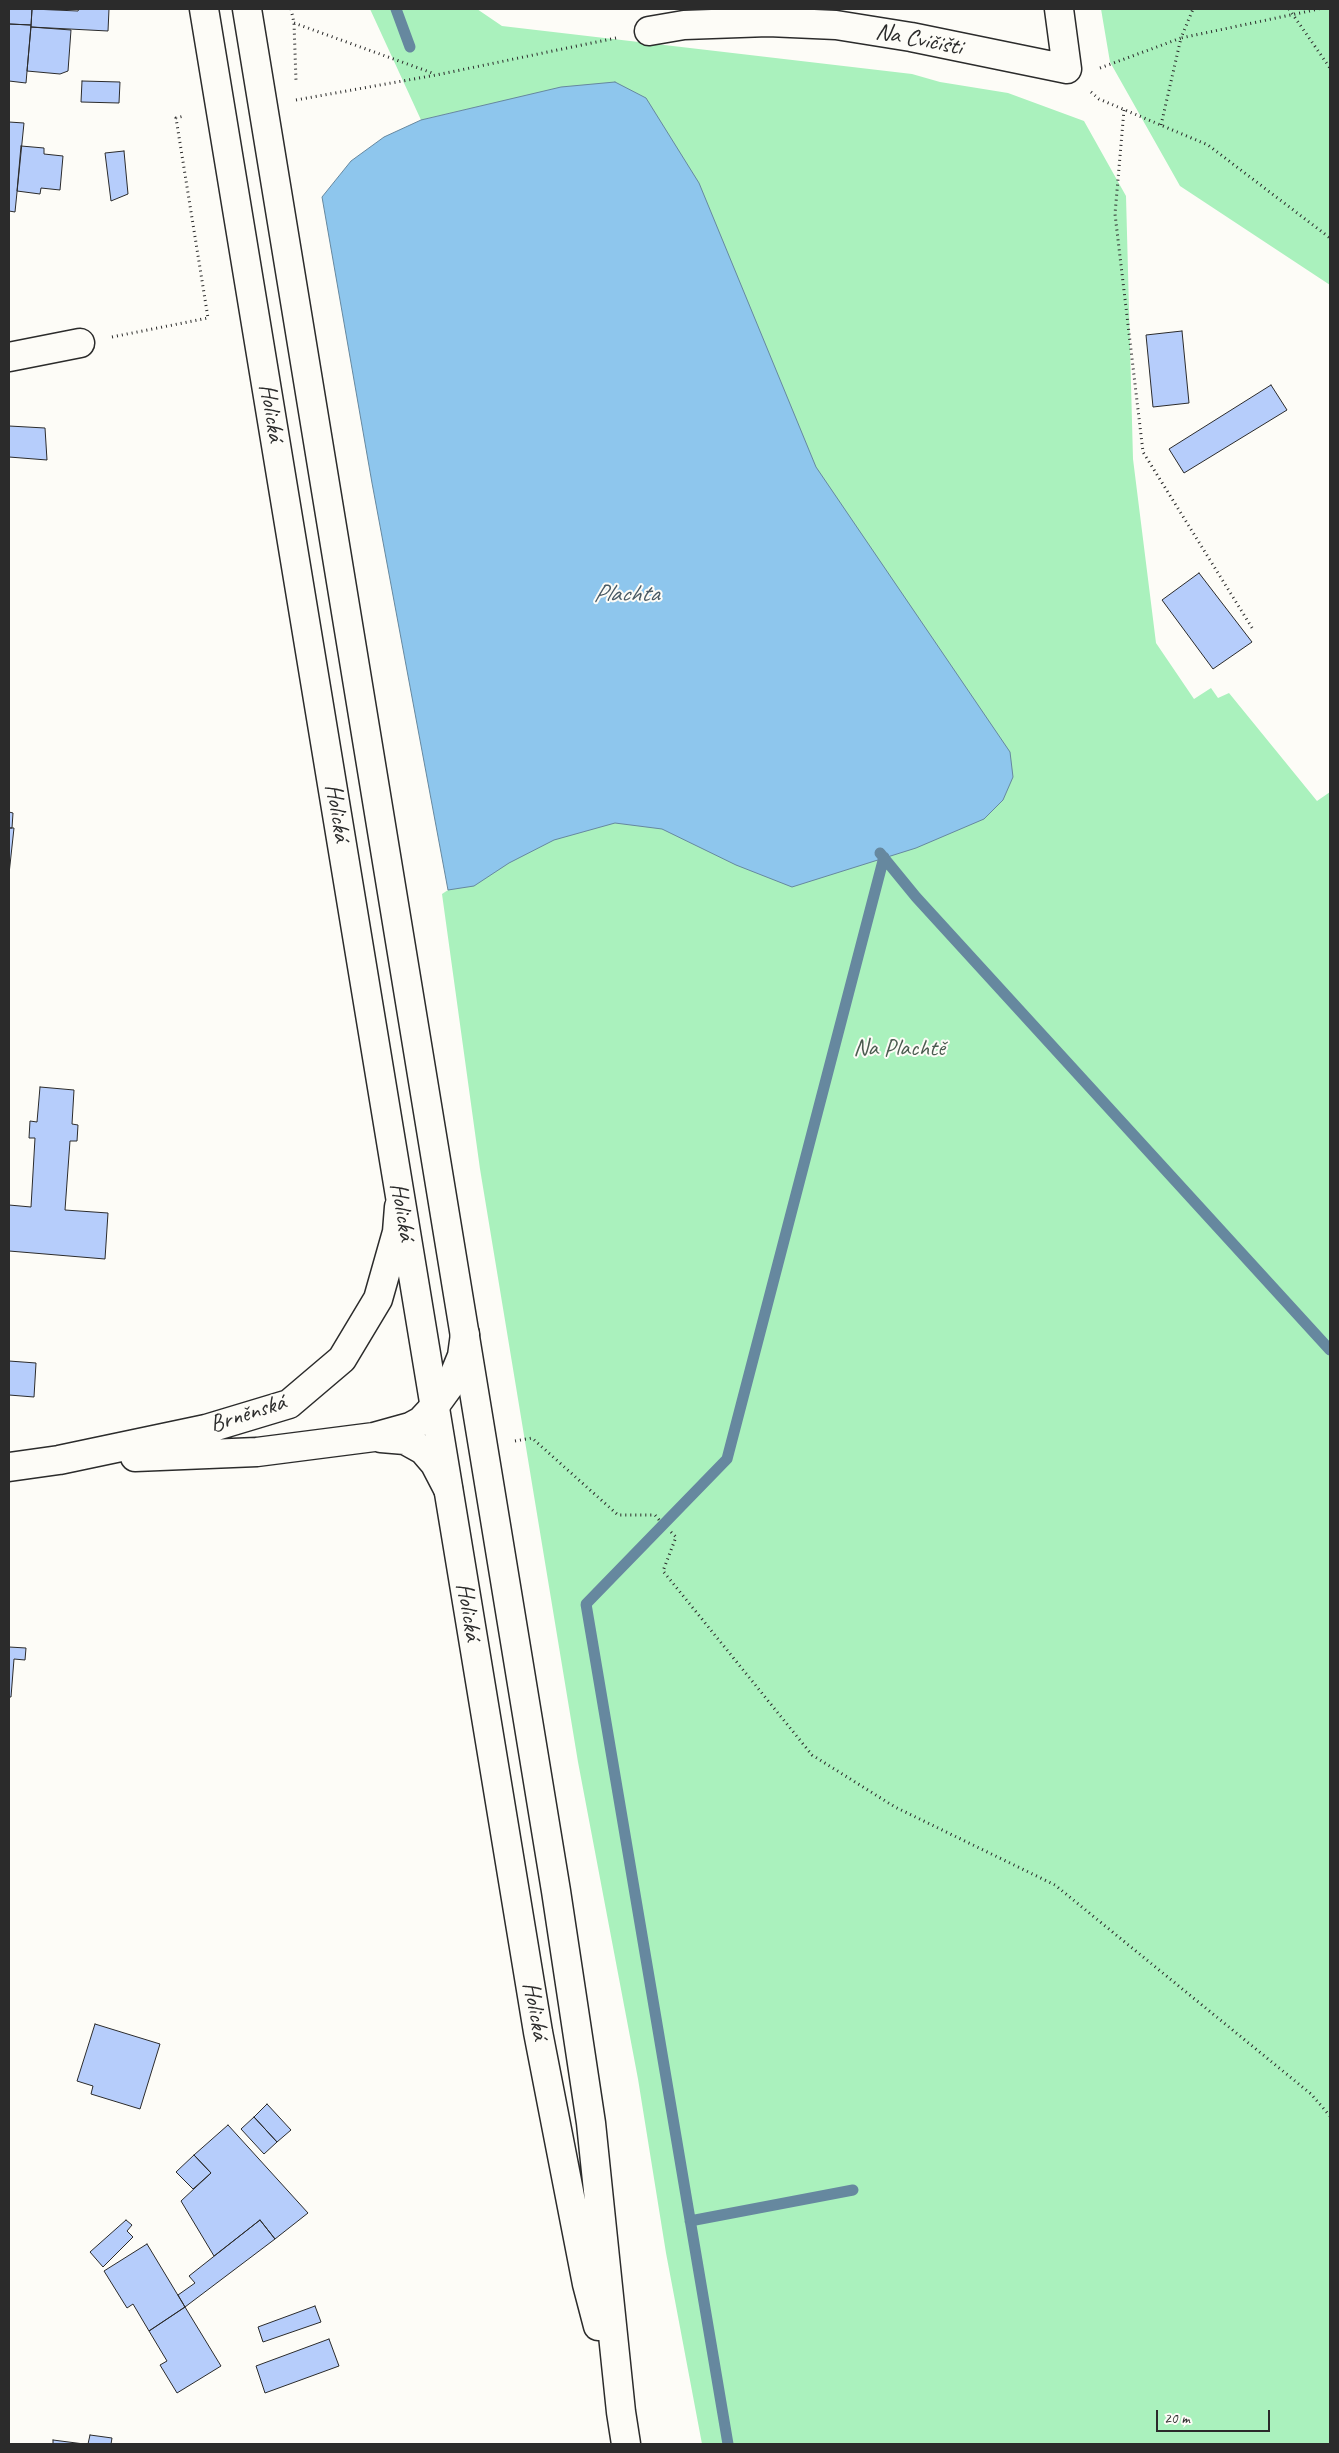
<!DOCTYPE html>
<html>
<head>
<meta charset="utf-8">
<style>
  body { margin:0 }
  #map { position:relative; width:1339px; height:2453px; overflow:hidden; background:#fdfcf7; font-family:Caveat,sans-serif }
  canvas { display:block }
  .frame { position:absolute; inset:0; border:10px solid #2b2b2b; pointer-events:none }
  .scale { position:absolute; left:1156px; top:2410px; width:114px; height:22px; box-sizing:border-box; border:2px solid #2b2b2b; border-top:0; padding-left:6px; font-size:15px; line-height:18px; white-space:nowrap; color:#2b2b2b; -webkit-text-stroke:4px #fdfcf7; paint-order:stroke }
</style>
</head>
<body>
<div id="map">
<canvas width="1339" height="2453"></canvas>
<div class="frame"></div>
<div class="scale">20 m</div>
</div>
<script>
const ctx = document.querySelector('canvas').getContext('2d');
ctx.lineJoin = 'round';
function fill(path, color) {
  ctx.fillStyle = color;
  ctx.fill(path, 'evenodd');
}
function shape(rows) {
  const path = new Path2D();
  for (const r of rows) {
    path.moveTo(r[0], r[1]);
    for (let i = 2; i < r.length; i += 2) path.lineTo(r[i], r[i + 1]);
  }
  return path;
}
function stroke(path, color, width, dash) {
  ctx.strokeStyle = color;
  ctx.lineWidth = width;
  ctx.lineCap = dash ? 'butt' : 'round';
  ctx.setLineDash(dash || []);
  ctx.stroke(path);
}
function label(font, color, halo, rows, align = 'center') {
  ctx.font = font + ' Caveat,sans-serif';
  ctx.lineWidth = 4;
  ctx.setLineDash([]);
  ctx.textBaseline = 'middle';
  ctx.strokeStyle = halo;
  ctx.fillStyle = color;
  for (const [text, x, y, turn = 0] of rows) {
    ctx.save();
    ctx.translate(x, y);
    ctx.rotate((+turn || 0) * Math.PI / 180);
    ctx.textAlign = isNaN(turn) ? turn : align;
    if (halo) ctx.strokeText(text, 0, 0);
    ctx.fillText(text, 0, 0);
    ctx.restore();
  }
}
fill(shape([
  [370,9,477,9,502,26,912,74,940,82,1008,93,1084,121,1126,196,1133,459,1156,643,1194,699,1211,688,1218,698,1229,693,1317,801,1330,792,1330,2444,702,2444,666,2253,638,2079,578,1762,480,1169,442,894,448,890,481,106,421,120],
  [1101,9,1330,9,1330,285,1180,186,1110,62]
]), '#aaf1bd');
const water = shape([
  [615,82,646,98,699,183,816,467,1010,752,1013,777,1003,800,984,819,916,848,792,887,736,865,662,829,615,823,554,840,509,863,474,886,448,890,372,483,322,197,351,161,384,137,421,120,561,87,615,82]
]);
fill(water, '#8ec6ed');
stroke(water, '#66889f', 1);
stroke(shape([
  [396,9,410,47],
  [880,853,916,897,1330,1350],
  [690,2221,853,2190],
  [728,2444,586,1604,727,1459,884,857]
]), '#66889f', 11);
const building = shape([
  [9,9,32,9,31,25,9,24,9,9],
  [32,9,78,11,79,9,109,9,108,31,31,27,32,9],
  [9,24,31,25,26,83,9,81,9,24],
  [31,27,71,30,68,71,60,74,27,71,31,27],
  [82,81,120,82,119,103,81,102,82,81],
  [9,122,24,123,15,212,9,211,9,122],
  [21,146,44,148,44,154,63,156,60,190,41,188,40,194,17,191,21,146],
  [124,151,128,194,111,201,105,153,124,151],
  [1182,331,1189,403,1153,407,1146,335,1182,331],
  [1271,385,1287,410,1184,473,1169,449,1271,385],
  [9,426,45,428,47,460,9,457,9,426],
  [1199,573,1252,642,1213,669,1162,600,1199,573],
  [9,812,13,813,12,828,9,828,9,812],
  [9,828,14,828,9,874,9,828],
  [40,1087,74,1090,72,1124,78,1125,77,1141,70,1141,65,1210,108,1213,105,1259,9,1251,9,1205,31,1207,35,1138,29,1138,30,1121,37,1122,40,1087],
  [9,1361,36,1363,34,1397,9,1395,9,1361],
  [9,1647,26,1648,25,1660,14,1659,11,1697,9,1697,9,1647],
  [95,2024,160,2044,140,2109,91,2094,93,2086,77,2081,95,2024],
  [267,2104,291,2130,277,2142,254,2117,267,2104],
  [254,2117,277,2142,264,2154,241,2129,254,2117],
  [228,2125,308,2213,275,2239,260,2220,214,2256,181,2201,211,2173,194,2155,228,2125],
  [194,2155,211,2173,193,2189,176,2172,194,2155],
  [126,2220,132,2225,127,2231,133,2237,103,2267,90,2252,126,2220],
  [260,2220,275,2239,185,2307,178,2295,195,2283,189,2276,260,2220],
  [147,2244,185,2307,149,2331,133,2304,127,2308,104,2271,147,2244],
  [315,2306,321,2322,263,2342,258,2327,315,2306],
  [185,2307,221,2366,177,2393,160,2365,167,2361,149,2331,185,2307],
  [329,2339,339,2366,265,2393,256,2366,329,2339],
  [90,2435,112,2438,111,2444,88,2444,90,2435],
  [53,2440,84,2444,53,2444,53,2440]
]);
fill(building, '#b6cdfb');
stroke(building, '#2b2b2b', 1);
const minor = shape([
  [649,31,684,25,768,22,836,25,911,37,1067,69,1059,9],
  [9,357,80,343],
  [381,1438,405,1440,423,1450,435,1464,448,1489],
  [135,1457,257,1452,374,1437,410,1427,421,1421,434,1407,450,1385,462,1356,465,1334],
  [9,1467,59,1460,206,1429,289,1404,342,1359,378,1299,397,1232,399,1207]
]);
const major = shape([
  [204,9,538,2032,587,2284,598,2326],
  [247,9,556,1891,591,2123,621,2412,626,2444]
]);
stroke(minor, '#2b2b2b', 31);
stroke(major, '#2b2b2b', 31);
stroke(shape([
  [291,9,294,23,296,81],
  [1289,9,1330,68],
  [294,23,435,74],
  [1100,68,1181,38,1193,9],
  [1091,92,1099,99,1208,145,1330,238],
  [296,100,436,75,616,38],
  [1124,110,1115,214,1143,452,1254,631],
  [1161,125,1181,38,1319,9],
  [112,337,208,318,176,118,184,116],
  [515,1441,532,1438,618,1515,655,1515,660,1521],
  [671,1532,676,1537,663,1571,812,1755,895,1807,1055,1885,1311,2094,1330,2116]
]), '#2b2b2b', 3, [1, 4]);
stroke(minor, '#fdfcf7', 28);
stroke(major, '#fdfcf7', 28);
label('24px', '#2b2b2b', '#fdfcf7', [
  ["Na Cvičišti",919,40,11],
  ["Holická",271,413,81],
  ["Holická",337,813,81],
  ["Holická",402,1212,81],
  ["Brněnská",248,1414,-18],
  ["Holická",468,1612,81],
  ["Holická",535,2011,80]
]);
label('24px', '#4b5c50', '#fdfcf7', [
  ["Na Plachtě",899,1049]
]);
label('italic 25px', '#495a65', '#fdfcf7', [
  ["Plachta",626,594]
]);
</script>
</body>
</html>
